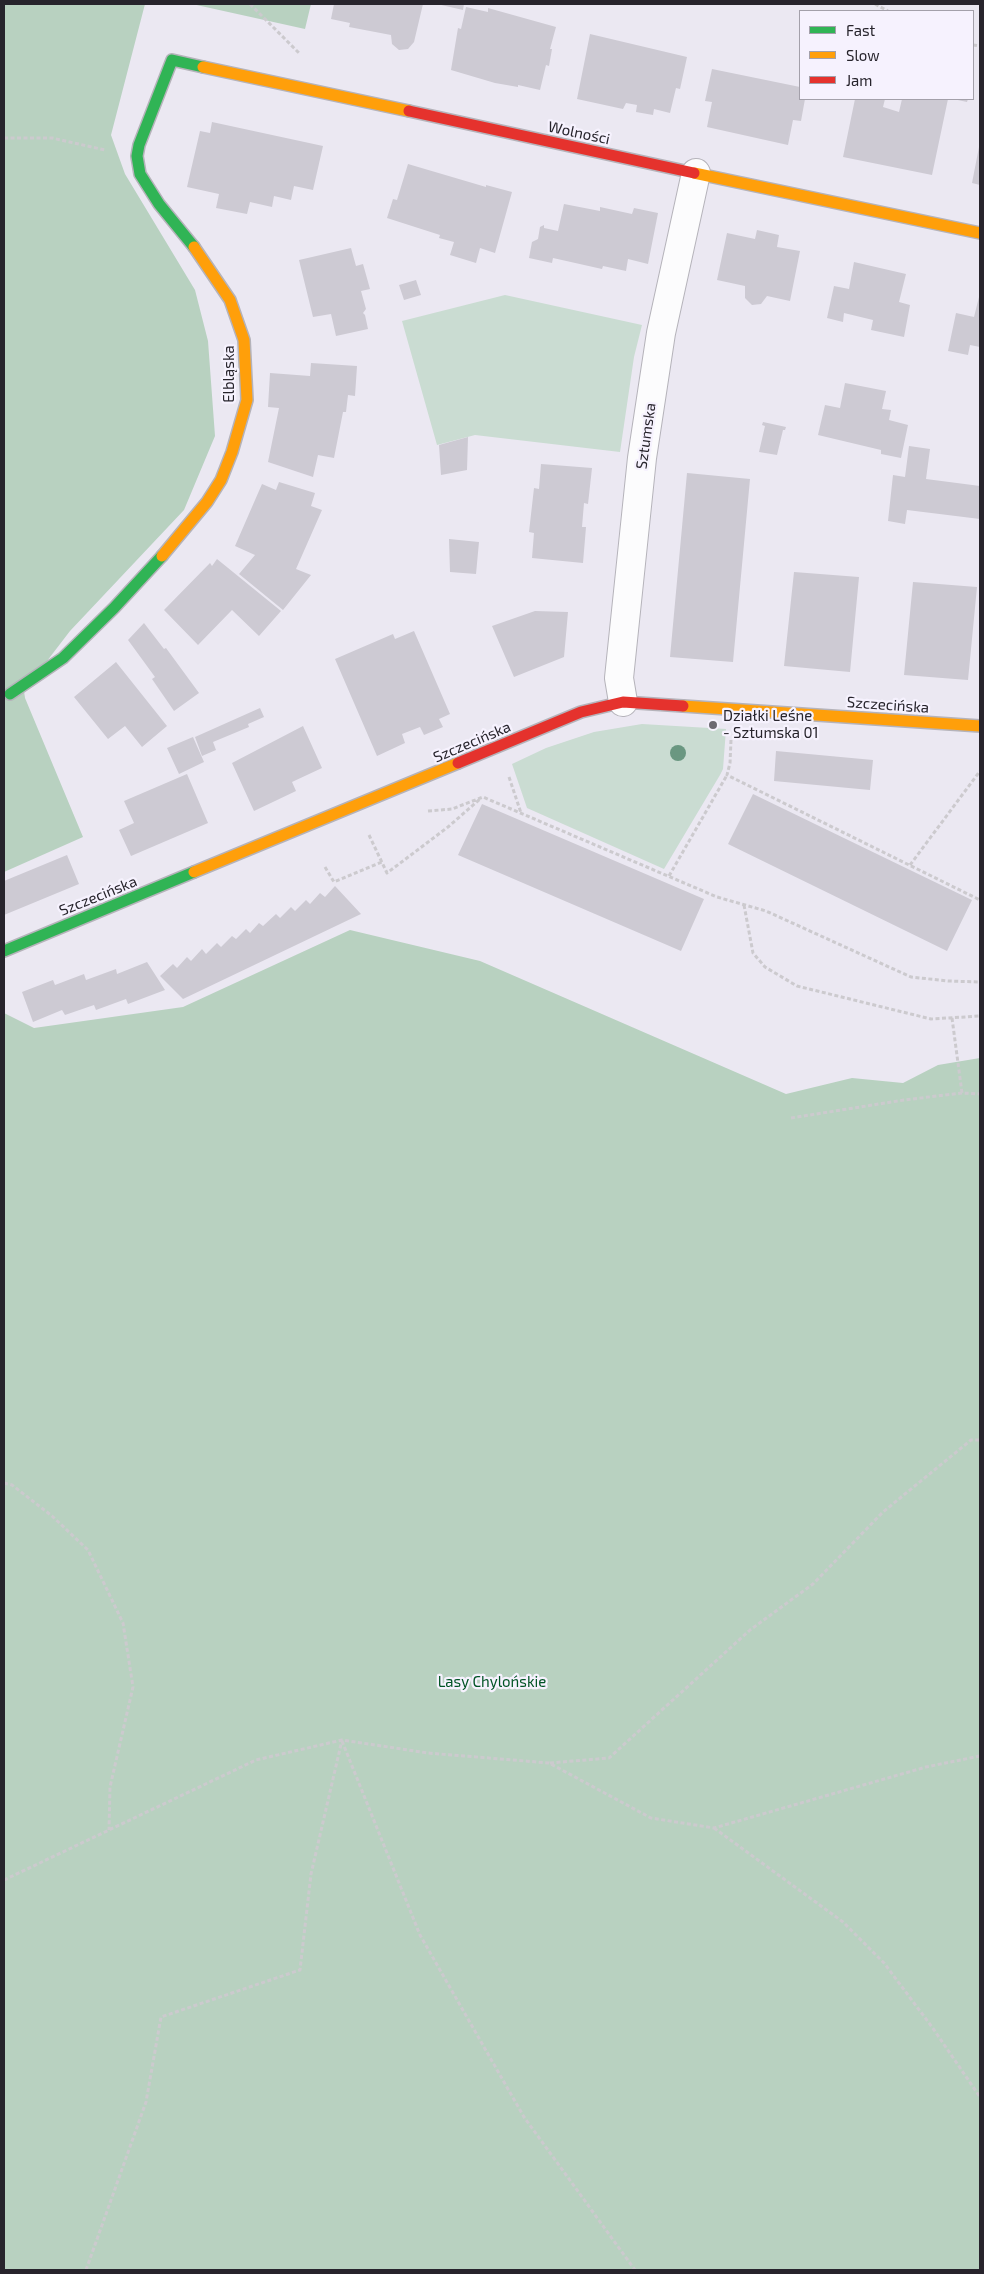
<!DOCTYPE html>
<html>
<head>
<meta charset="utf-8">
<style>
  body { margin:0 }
  #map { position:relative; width:984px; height:2274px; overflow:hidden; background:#ebe8f2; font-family:"Exo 2",sans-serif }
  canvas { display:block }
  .frame { position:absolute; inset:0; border:5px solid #27242c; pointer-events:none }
  .legend { position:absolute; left:799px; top:10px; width:175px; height:90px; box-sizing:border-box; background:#f6f2fe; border:1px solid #a3a0aa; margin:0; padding:6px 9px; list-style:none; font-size:15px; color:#27242c }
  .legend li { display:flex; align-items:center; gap:10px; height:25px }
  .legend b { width:25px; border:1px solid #a3a0aa }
</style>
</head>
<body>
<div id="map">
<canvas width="984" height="2274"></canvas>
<div class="frame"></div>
<ul class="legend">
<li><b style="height:6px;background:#30b455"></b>Fast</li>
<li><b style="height:6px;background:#ff9f0a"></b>Slow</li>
<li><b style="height:6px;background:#e5322d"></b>Jam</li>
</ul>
</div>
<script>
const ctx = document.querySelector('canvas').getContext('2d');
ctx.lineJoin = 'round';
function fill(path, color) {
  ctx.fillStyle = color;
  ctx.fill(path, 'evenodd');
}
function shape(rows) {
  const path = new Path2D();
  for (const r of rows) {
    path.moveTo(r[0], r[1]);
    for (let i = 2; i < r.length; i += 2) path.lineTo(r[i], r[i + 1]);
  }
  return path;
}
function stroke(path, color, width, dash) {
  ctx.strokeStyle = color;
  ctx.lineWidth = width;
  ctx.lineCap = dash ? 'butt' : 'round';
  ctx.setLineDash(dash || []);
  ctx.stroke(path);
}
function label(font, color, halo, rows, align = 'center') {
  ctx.font = font + ' "Exo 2",sans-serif';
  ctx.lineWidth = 4.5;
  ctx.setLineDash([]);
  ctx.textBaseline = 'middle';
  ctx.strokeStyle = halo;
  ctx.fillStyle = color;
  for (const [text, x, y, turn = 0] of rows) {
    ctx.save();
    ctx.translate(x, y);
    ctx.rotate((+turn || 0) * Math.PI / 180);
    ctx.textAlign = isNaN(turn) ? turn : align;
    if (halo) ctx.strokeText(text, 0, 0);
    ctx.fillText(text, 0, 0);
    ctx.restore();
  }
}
fill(shape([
  [505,295,642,325,634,357,620,452,475,435,437,445,402,321],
  [642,724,726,729,723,769,720,775,664,869,527,808,512,764,546,748,594,732]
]), '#cadcd2');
fill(shape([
  [4,4,145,4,111,135,125,174,195,290,208,341,215,436,184,510,70,631,24,691,25,698,83,837,4,872],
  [192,4,311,4,305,29],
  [350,930,480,961,786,1094,852,1078,903,1083,938,1065,980,1058,980,2270,4,2270,4,1013,34,1028,183,1007]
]), '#b8d1c0');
fill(shape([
  [334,4,423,4,414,42,408,49,399,50,392,44,391,35,349,27,350,23,331,19],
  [437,4,464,4,463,10],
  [466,7,488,12,488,8,556,27,550,49,552,49,549,66,546,65,540,90,518,85,518,87,495,83,451,70,458,28,461,29],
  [590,34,687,57,680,89,676,88,670,113,654,109,653,115,636,112,637,105,626,103,623,109,577,99],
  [712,69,800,87,800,99,805,99,801,121,793,120,788,145,707,127,712,102,705,101],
  [855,99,885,99,883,107,899,112,902,99,948,99,932,175,843,157],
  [953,99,968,99,967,102],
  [212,122,323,146,313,190,294,186,291,200,274,196,272,207,250,202,247,214,216,208,219,194,187,187,200,131,210,133],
  [979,147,980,147,980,185,972,183],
  [408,164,486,187,486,185,512,192,495,253,480,248,476,263,450,255,454,242,439,238,440,235,387,218,393,199,397,200],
  [564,204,600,211,600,207,632,214,634,208,658,213,648,264,628,259,626,271,603,266,602,269,553,258,552,263,529,258,532,242,538,239,540,227,544,225,544,228,558,231],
  [757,230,779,235,777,247,800,251,790,301,767,296,761,304,752,305,745,298,745,286,717,280,727,233,755,239],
  [351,248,356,266,363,264,370,289,361,291,366,309,363,313,365,315,368,329,336,336,331,314,313,317,299,260],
  [854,262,906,274,899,302,910,305,904,337,871,330,873,320,844,313,843,322,827,318,834,286,849,289],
  [416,280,421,295,404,300,399,285],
  [980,293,980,347,970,345,968,355,948,351,956,313,974,317],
  [311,363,357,366,355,396,348,395,346,412,343,412,334,458,318,455,313,477,268,462,279,408,268,407,270,373,310,376],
  [845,383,886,391,882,409,891,410,889,420,908,425,901,458,881,454,881,450,818,435,825,405,840,408],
  [763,422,786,427,785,430,783,430,777,455,759,452,765,426,762,425],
  [468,437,467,470,441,475,439,445],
  [909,446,930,449,926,479,980,486,980,519,907,510,905,524,888,521,893,475,905,477],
  [541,464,592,468,588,504,584,503,582,527,586,527,583,563,532,558,534,533,529,532,534,488,539,489],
  [687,473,750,479,733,662,670,657],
  [279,482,315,493,311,506,322,510,296,569,311,575,283,610,239,574,255,555,235,546,262,484,276,490],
  [449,539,479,542,476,574,450,572],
  [217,559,281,611,259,636,232,610,198,645,164,610,210,563,212,566],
  [794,572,859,577,850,672,784,666],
  [913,582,977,587,968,680,904,675],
  [535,611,568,612,564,657,514,677,492,626],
  [144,623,164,649,166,648,199,693,174,711,152,679,155,677,128,640],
  [414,631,450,714,439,719,443,727,424,735,420,727,402,734,405,743,377,756,335,659,393,634,395,639],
  [116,662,167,726,142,747,125,726,108,739,74,697],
  [260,708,264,717,248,724,249,727,213,742,216,750,202,756,195,737],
  [303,726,322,768,292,782,296,791,254,811,232,763],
  [193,737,204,762,179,774,167,748],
  [776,751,873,760,870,790,774,781],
  [187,774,208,823,131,856,119,830,134,823,124,801],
  [753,794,972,900,947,951,728,844],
  [482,804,704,899,681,951,458,855],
  [67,855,79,884,4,915,4,881],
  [335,886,361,914,183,999,160,976,173,964,177,968,187,957,191,961,202,949,206,954,217,943,221,947,232,936,236,939,246,929,250,933,259,923,263,926,276,914,280,918,291,907,295,911,306,900,310,904,320,893,325,897],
  [147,962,165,990,128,1004,126,999,96,1010,94,1005,65,1015,62,1010,33,1022,22,992,53,980,55,985,84,974,86,980,116,969,117,974]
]), '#cdcad3');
const street = shape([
  [623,702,619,678,642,458,661,333,696,173]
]);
const fast = shape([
  [194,247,159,204,140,174,137,156,139,145,172,60,203,67],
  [10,694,63,658,114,608,162,556],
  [4,951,194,872]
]);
const slow = shape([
  [203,67,409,111],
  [694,173,980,233],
  [162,556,207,502,221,480,232,452,247,400,244,340,230,300,194,247],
  [683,706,980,726],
  [194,872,458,763]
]);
const jam = shape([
  [409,111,694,173],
  [458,763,581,712,623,702,683,706]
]);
stroke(street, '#b5b3ba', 30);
stroke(fast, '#b5b3ba', 14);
stroke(slow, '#b5b3ba', 14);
stroke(jam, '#b5b3ba', 14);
stroke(shape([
  [250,4,300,54],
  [875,4,888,11],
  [973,45,980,46],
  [4,138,52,138,105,150],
  [731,740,730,763,727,775,980,900],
  [509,777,521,813],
  [428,811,452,809,483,797,717,897,766,911,911,977,948,981,980,982],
  [369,835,387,873,448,827,480,799],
  [910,865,980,771],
  [325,867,334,882,382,862],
  [669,876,727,775],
  [744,905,753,953,765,967,797,986,931,1019,980,1016],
  [952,1018,962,1093],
  [791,1118,904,1100,962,1093,980,1094],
  [4,1483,12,1485,52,1516,88,1550,123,1623,133,1687,110,1787,109,1830],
  [342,1741,420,1935,524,2117,635,2270],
  [550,1763,609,1758,750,1630,813,1584,883,1512,971,1440,980,1440],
  [714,1828,843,1922,884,1963,932,2027,980,2097],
  [4,1880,256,1760,342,1740,428,1753,549,1763,651,1818,714,1828,926,1767,980,1756],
  [86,2270,146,2102,161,2017,300,1970,311,1874,342,1740]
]), '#cccace', 3, [4, 2.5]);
stroke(street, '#fcfcfd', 28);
stroke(fast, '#30b455', 11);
stroke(slow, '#ff9f0a', 11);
stroke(jam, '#e5322d', 11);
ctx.fillStyle = '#6a9781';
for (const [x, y] of [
  [678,753]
]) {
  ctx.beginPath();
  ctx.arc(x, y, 8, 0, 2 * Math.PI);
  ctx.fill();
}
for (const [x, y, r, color] of [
  [713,725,5,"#6c6971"]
]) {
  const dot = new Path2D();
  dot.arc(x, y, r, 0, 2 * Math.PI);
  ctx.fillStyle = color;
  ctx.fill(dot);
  stroke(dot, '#f6f2fe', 2);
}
label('15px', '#27242c', '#f6f2fe', [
  ["Wolności",579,133,12],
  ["Elbląska",229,374,-90],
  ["Sztumska",646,436,-82],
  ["Szczecińska",888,705,4],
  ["Szczecińska",472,742,-23],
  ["Szczecińska",98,896,-22]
]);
label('15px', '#27242c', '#f6f2fe', [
  ["Działki Leśne",723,716],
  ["- Sztumska 01",723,733]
], 'left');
label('15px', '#005425', '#f6f2fe', [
  ["Lasy Chylońskie",492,1682]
]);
</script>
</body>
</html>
